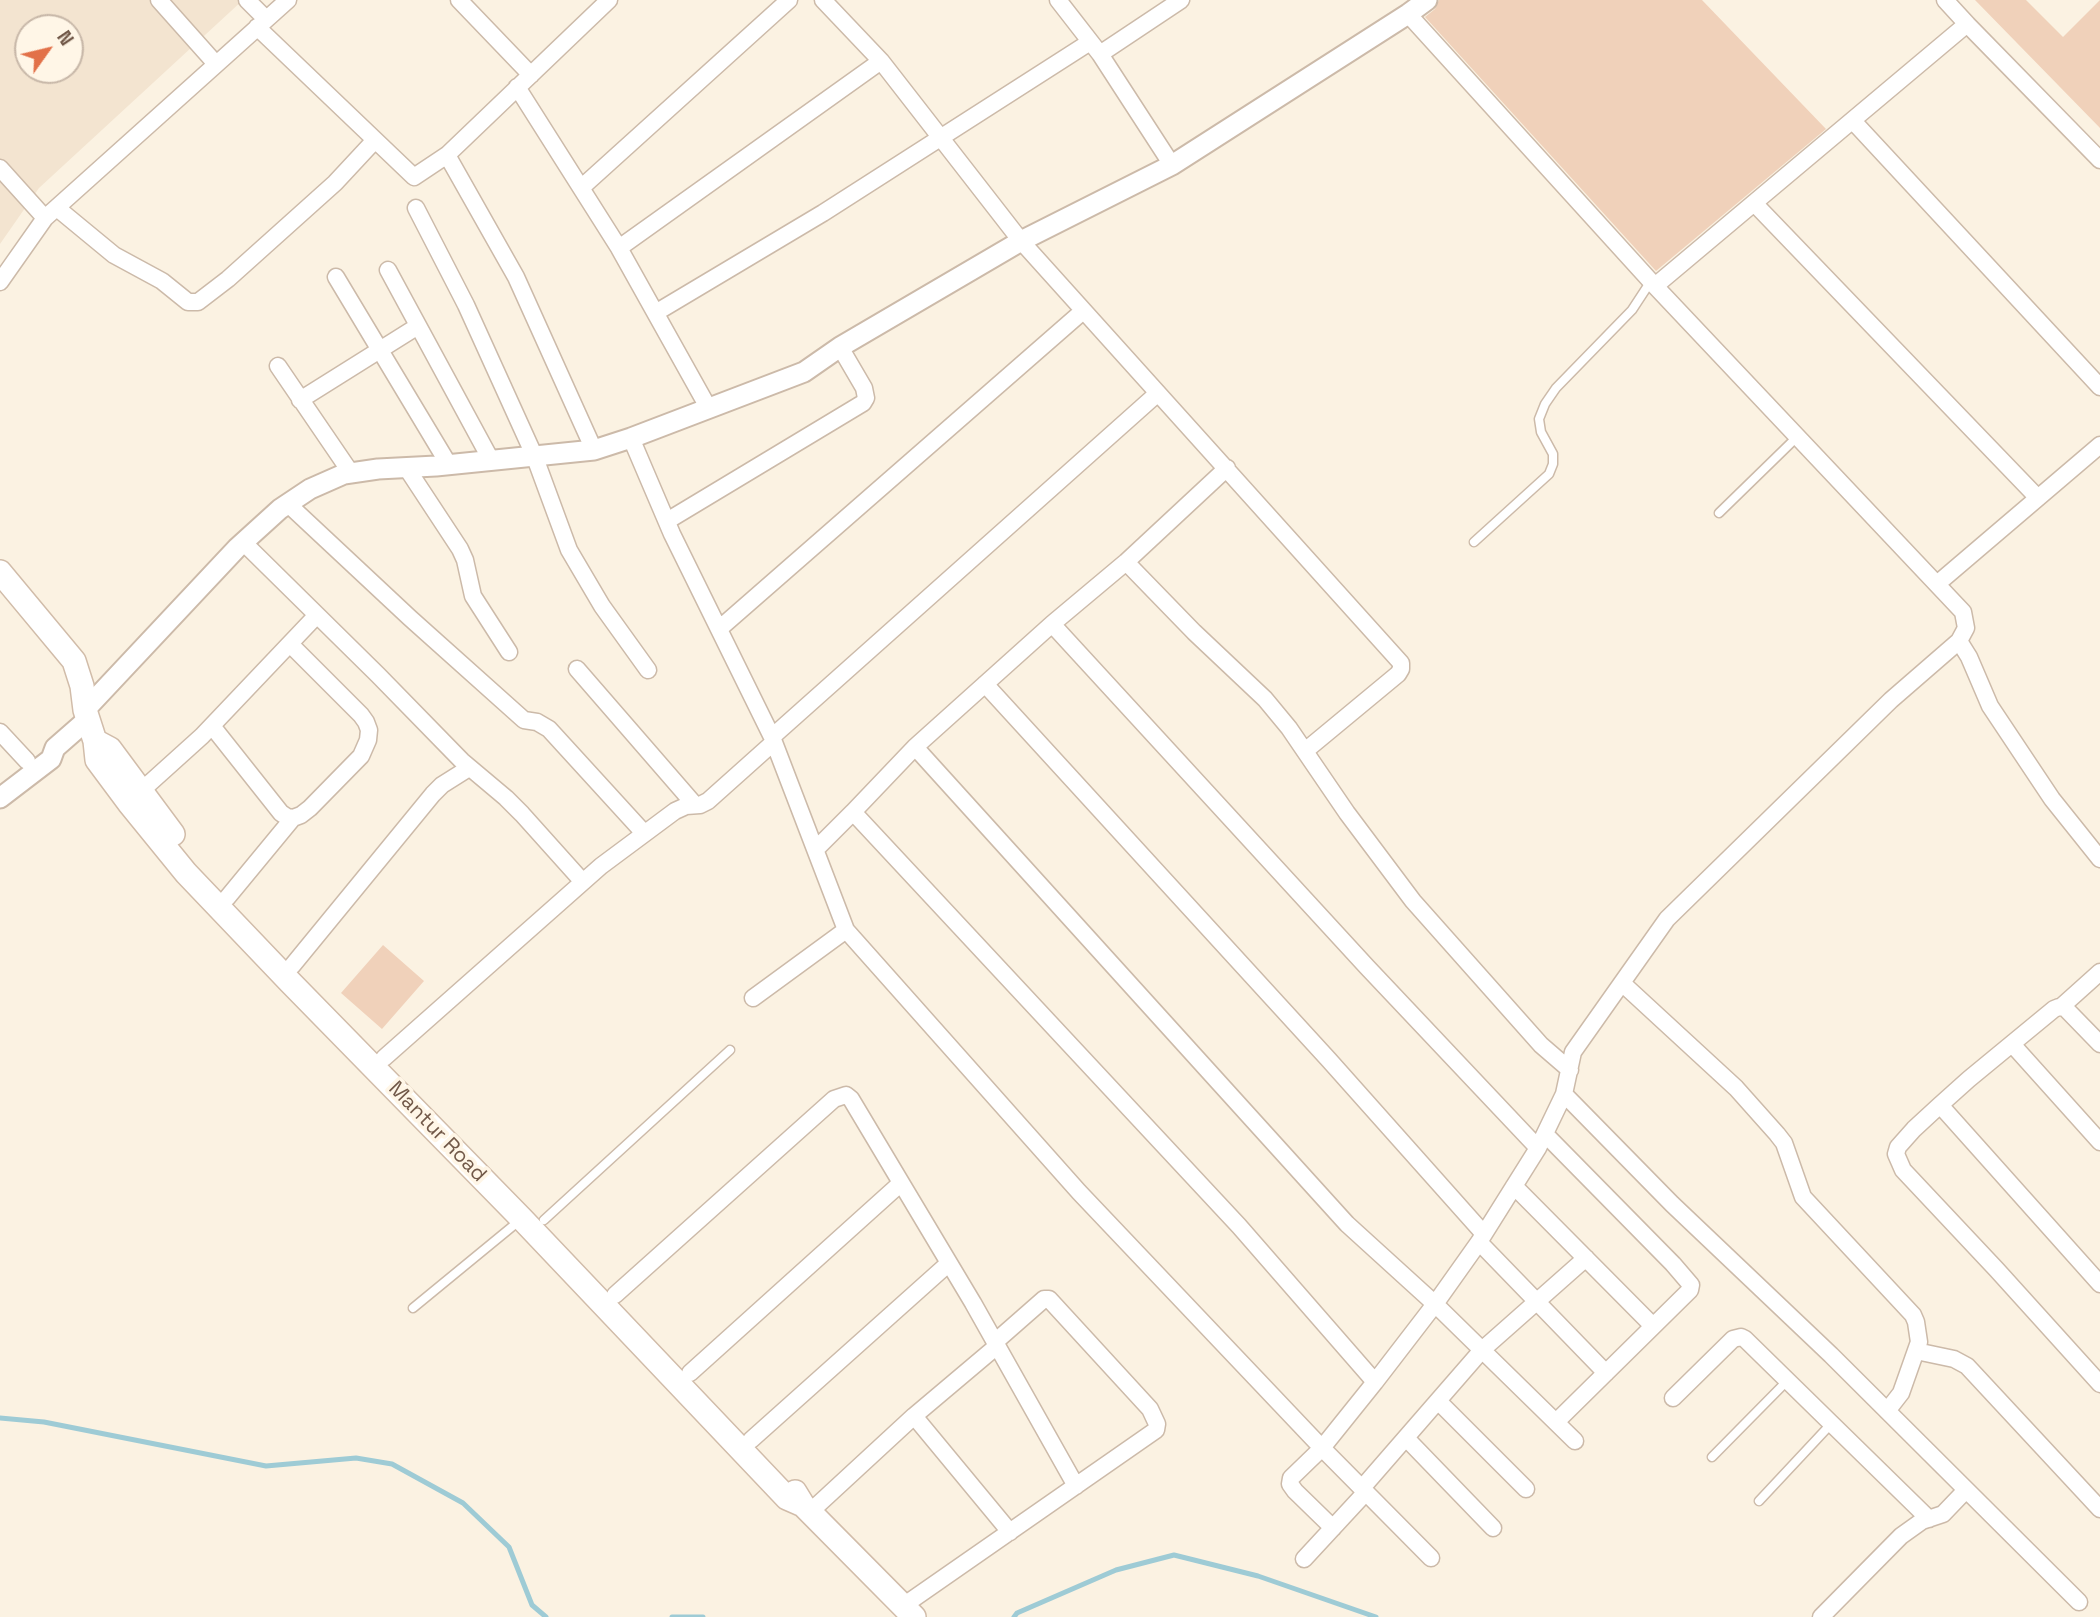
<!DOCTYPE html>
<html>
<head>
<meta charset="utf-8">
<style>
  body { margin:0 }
  #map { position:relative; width:2100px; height:1617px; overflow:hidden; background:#fbf2e2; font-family:"Space Grotesk",sans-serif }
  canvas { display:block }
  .north { position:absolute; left:14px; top:14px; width:70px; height:70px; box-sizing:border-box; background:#fff6e7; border:2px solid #c7b7a8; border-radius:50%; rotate:56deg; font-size:19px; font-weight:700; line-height:28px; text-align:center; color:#725949 }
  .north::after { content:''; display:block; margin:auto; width:24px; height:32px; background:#e27149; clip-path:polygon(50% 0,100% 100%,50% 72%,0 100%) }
</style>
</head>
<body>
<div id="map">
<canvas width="2100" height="1617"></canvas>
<div class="north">N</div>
</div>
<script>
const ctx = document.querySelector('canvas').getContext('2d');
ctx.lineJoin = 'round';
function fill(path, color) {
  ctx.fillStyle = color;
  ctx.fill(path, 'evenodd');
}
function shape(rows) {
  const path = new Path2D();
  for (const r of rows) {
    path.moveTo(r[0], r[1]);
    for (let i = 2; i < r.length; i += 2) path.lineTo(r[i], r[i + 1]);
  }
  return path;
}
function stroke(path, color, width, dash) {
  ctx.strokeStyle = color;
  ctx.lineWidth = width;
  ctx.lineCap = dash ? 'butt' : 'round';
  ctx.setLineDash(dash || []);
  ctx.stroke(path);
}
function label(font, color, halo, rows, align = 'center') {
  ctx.font = font + ' "Space Grotesk",sans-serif';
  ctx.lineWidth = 7;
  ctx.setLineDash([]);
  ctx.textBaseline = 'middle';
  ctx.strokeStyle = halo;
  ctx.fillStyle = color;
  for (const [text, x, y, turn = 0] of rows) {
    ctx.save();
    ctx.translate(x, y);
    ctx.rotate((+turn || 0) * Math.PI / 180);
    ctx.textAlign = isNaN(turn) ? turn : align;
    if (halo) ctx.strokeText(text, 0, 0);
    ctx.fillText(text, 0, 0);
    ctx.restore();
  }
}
fill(shape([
  [0,0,243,0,39,188,0,244],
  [28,28,70,28,70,70,28,70]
]), '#f3e4d0');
stroke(shape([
  [0,1418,44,1422,266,1466,356,1458,392,1464,463,1503,509,1547,532,1605,546,1617],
  [672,1617,703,1617],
  [1014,1617,1017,1613,1116,1570,1174,1555,1258,1576,1376,1617]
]), '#9ecbd5', 5);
fill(shape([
  [1439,0,1702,0,1826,129,1656,271,1425,17,1435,9],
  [1975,0,2026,0,2063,37,2100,0,2100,128],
  [383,945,424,981,382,1029,341,993]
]), '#f0d1ba');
const service = shape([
  [1719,513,1797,437],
  [1474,542,1549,474,1553,464,1553,454,1541,432,1539,419,1545,404,1556,388,1632,310,1651,281],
  [544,1220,730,1050],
  [413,1308,519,1221],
  [1712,1457,1787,1381],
  [1759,1501,1831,1424]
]);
const minor = shape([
  [159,0,216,64],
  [247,0,266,19],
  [459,0,531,75],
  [823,0,881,61,1021,241,1401,663,1401,669,1398,674,1305,751],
  [1058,0,1100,54,1172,165],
  [1967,24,2100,160],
  [257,27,414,177,447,155,609,0],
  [1100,54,1181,0],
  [517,87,619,248,709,409],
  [1853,121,2100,387],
  [447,155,516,277,594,450],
  [0,168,45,218],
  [581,188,789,0],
  [1754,203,2038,498],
  [57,208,114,255,162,281,188,302,198,302,228,279,335,183,375,140],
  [416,208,466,305,534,455,569,550,602,606,648,670],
  [619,248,881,61],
  [388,270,491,460],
  [336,277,449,465],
  [0,282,45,218,288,0],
  [1655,286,1967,24,1945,0],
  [657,312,823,213,1090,42],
  [278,366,351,473],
  [300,400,418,326],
  [631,438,672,534,772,737,846,930,753,998],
  [406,467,460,549,465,560,473,596,509,652],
  [288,504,410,618,524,720,537,722,549,729,644,833],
  [667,521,863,403,866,398,864,388,840,347],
  [243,542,378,675,462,761,506,798,522,814,583,882],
  [1126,562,1194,632,1265,699,1289,728,1347,813,1413,901,1541,1045,1570,1070],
  [1937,584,2100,445],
  [1052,624,1126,562,1227,468],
  [719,629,1083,311],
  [1959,641,1969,657,1990,706,2052,799,2100,859],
  [577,669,695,805],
  [985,684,1329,1060,1484,1234],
  [212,726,281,813,287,817,293,818,301,815,310,808,361,756,368,740,369,730,366,722,361,715,290,644],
  [0,732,27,761],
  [772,737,1158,393],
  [915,747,1347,1224,1435,1304,1575,1441],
  [141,791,202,736,317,615],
  [853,812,915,747,1052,624,1367,967,1538,1148],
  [816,849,853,812,1239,1226,1375,1382,1322,1448,1079,1192,846,930],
  [227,898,293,818],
  [292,966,433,794,442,785,469,768],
  [1622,983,1736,1088,1777,1134,1784,1143,1803,1197,1913,1315,1916,1322,1919,1342,1901,1393,1887,1411],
  [2061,1007,2100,972],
  [2012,1044,2100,1142],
  [2100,1044,2065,1008,2059,1007,2054,1009,1969,1079,1940,1105,1914,1129,1898,1147,1896,1154,1903,1170,1997,1270,2100,1384],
  [384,1058,601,866,675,811,686,806,700,805,708,801,774,742],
  [1564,1094,1672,1204,1831,1355,2079,1602],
  [1940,1105,2100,1284],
  [1545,1134,1673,1264,1691,1285,1690,1290,1556,1422],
  [1514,1186,1653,1326],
  [1479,1242,1606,1373],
  [615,1295,834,1099,846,1095,851,1099,973,1303,1076,1486],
  [1916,1351,1954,1359,1967,1366,2100,1509],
  [690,1373,901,1183],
  [1375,1382,1435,1304,1479,1242,1538,1148,1564,1094,1573,1052,1667,919,1891,700,1959,641,1966,628,1963,612,1655,286,1408,14],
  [1673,1398,1733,1339,1741,1337,1745,1339,1929,1519],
  [1438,1401,1526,1489],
  [914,1416,1010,1532],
  [1406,1438,1493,1528],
  [751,1440,949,1263],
  [1362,1488,1482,1350,1586,1258],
  [810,1512,914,1416,997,1346],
  [1333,1528,1295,1491,1290,1484,1291,1478,1322,1448,1431,1558],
  [1304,1559,1366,1492],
  [903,1606,1156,1430,1157,1424,1150,1409,1049,1299,1044,1299,995,1342],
  [1821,1617,1901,1536,1922,1521,1943,1514,1966,1490]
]);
const tertiary = shape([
  [85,710,237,548,280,509,310,489,344,474,378,469,436,466,594,450,631,438,804,372,840,347,1021,241,1172,165,1408,14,1427,0],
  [0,798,51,759,55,748,87,720]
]);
const secondary = shape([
  [0,572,74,661,82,686,85,710,95,741,97,760,129,803,186,873,290,982,522,1219,787,1498,803,1505],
  [95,741,110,749,173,834],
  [795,1492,803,1505,914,1617]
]);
stroke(service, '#ccbaa9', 11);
stroke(minor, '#ccbaa9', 19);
stroke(tertiary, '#ccbaa9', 23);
stroke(secondary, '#d1bca9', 26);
stroke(service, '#fff', 8);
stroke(minor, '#fff', 16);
stroke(tertiary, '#fff', 19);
stroke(secondary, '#fff', 23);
label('21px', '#725949', '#fff6e7', [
  ["Mantur Road",437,1132,46]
]);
</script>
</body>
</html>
